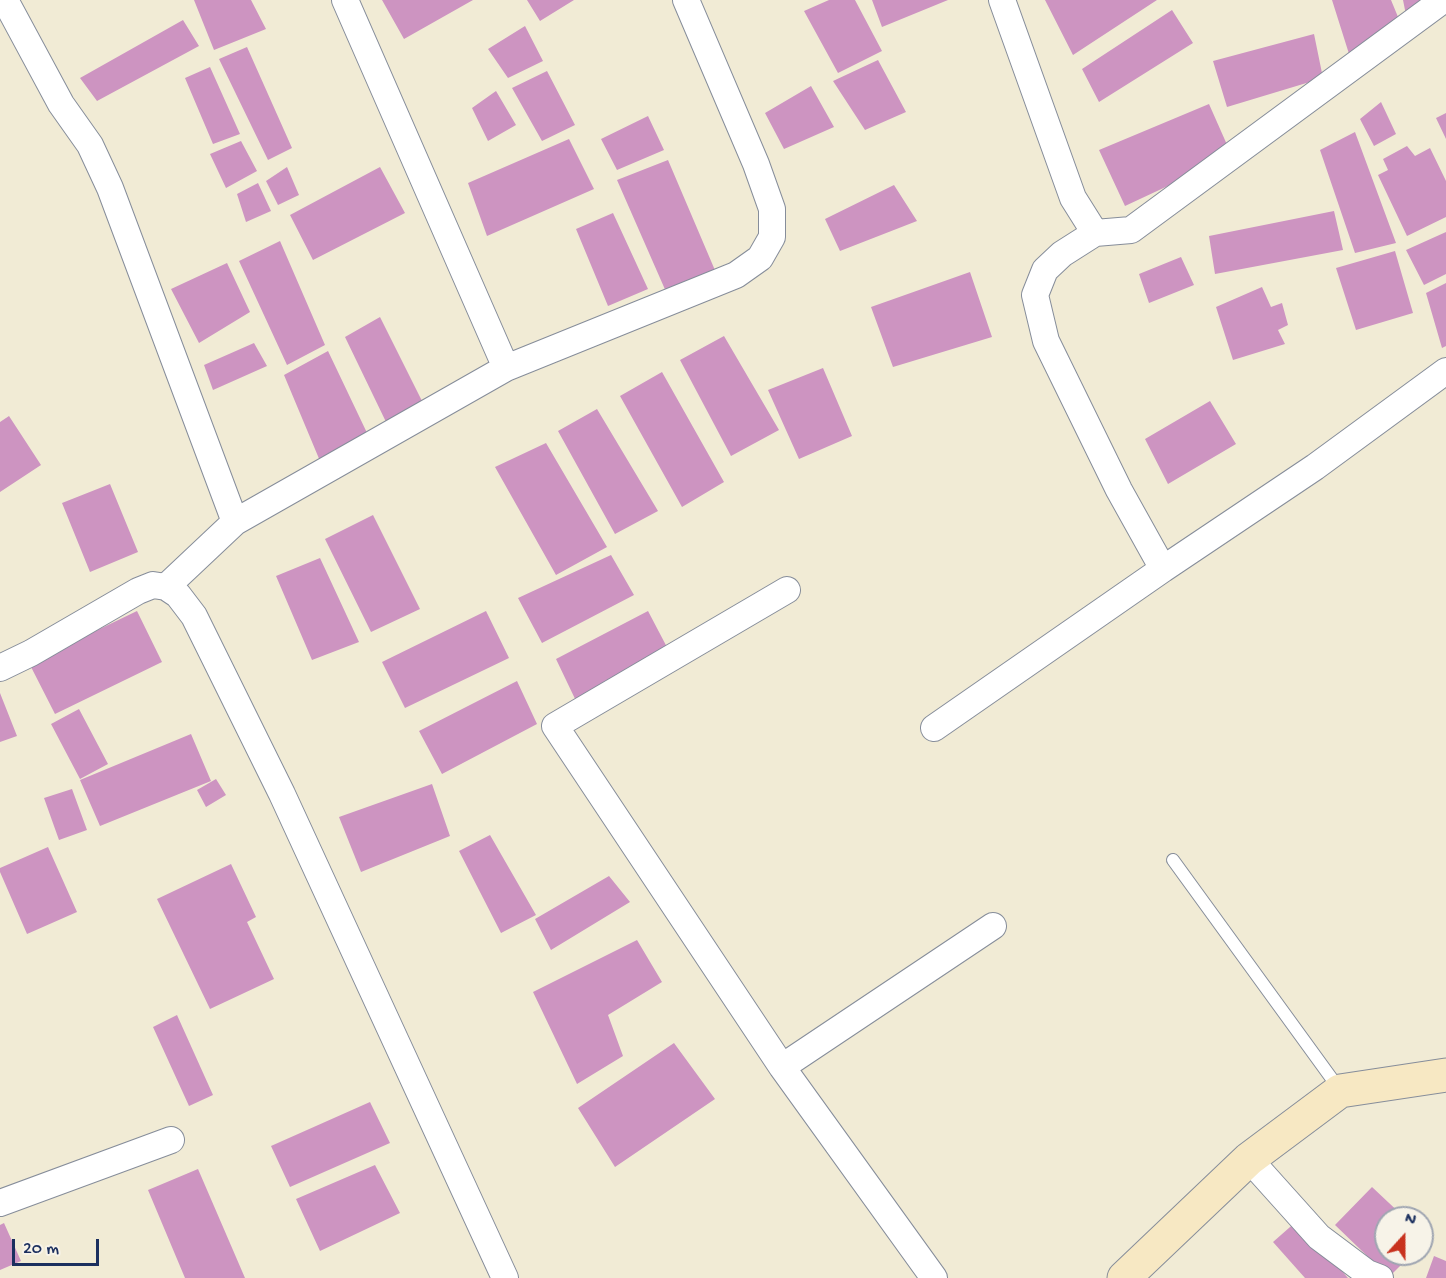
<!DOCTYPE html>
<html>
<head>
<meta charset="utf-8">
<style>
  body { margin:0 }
  #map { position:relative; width:1446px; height:1278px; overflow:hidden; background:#f1ebd5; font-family:"Gochi Hand",sans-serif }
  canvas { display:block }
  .north { position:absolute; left:1374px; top:1206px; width:60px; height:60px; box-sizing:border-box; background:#f7f3e8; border:2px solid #9fa5b1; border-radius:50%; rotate:21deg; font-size:16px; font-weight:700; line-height:24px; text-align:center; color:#1b2f5e }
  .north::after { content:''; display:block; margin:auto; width:21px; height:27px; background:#c8321e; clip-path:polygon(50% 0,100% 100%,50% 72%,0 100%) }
  .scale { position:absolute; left:12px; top:1239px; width:87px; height:27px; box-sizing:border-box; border:3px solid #1b2f5e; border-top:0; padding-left:8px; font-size:18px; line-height:21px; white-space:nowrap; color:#1b2f5e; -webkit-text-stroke:4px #f7f3e8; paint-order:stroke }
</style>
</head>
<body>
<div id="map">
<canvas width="1446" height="1278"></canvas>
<div class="north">N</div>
<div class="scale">20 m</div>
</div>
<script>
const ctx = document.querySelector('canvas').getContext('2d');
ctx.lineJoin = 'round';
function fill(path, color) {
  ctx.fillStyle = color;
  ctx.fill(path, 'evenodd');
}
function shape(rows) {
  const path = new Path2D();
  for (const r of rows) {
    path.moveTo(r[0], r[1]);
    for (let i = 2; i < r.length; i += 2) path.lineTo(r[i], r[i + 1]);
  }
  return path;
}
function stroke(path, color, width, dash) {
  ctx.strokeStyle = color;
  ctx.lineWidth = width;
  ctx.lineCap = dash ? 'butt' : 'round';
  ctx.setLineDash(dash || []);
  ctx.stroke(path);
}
fill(shape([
  [194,0,251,0,266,29,214,50],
  [382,0,473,0,404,39],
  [527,0,574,0,540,21],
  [829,0,855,0,882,51,838,73,804,11],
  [872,0,948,0,882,27],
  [1045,0,1157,0,1073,55],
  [1332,0,1391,0,1403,29,1350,57],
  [1403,0,1432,0,1406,15],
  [1172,10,1193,43,1099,102,1082,69],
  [183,20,199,46,97,101,80,78],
  [525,26,543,61,508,78,488,49],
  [1314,34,1323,78,1227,107,1213,61],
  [247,47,292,148,268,160,219,59],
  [878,60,906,112,865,130,833,81],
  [210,67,240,134,213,144,185,78],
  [547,71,575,125,542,141,512,88],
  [811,86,834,127,784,149,765,113],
  [496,91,516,125,488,141,472,108],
  [1381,102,1396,134,1374,146,1360,119],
  [1209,104,1232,156,1125,206,1099,150],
  [1446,113,1446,139,1436,118],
  [648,116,664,150,617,170,601,139],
  [1355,132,1396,243,1355,253,1320,150],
  [569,139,594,189,487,236,468,183],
  [241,141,257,171,226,188,210,154],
  [1407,146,1415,156,1430,148,1446,181,1446,217,1407,236,1378,175,1388,170,1383,159],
  [668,160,717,275,667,294,617,180],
  [287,167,299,195,278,205,266,181],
  [380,167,405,213,313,260,290,215],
  [258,183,271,211,246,222,237,194],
  [894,185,917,221,840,251,825,219],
  [1334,211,1343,250,1215,274,1209,236],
  [613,213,648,289,608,306,576,229],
  [1446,232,1446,274,1424,285,1406,250],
  [280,241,325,345,287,365,239,261],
  [1395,251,1413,313,1356,330,1336,268],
  [1181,257,1194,285,1149,303,1139,274],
  [227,263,250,312,199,343,171,289],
  [970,272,992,337,893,367,871,307],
  [1446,283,1446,346,1442,348,1426,293],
  [1262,287,1271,307,1282,303,1288,325,1278,330,1285,344,1233,360,1216,307],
  [380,317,424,405,387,424,345,337],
  [724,336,779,430,731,456,680,360],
  [254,343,267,366,213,390,204,365],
  [328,351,368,435,320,461,284,375],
  [823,368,852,436,799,459,768,390],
  [662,372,724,482,682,507,620,396],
  [1210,401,1236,444,1168,484,1145,439],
  [597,409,658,511,615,534,558,431],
  [9,416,41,465,0,492,0,422],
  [546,443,607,547,556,575,495,467],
  [110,484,138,552,90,572,62,503],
  [373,515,420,609,371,632,325,539],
  [611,555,634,595,542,643,518,598],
  [320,558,359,642,312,660,276,576],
  [137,611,162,662,55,714,29,663],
  [486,611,509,658,405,708,382,662],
  [648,611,669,651,577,703,556,659],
  [517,681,537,724,442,774,419,731],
  [0,693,17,736,0,742],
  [79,709,108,764,80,779,51,724],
  [191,734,211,781,100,826,80,780],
  [216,779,226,795,206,807,197,790],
  [432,784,450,836,361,872,339,817],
  [72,789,87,830,59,840,44,798],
  [490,835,536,915,501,933,459,851],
  [48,847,77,912,27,934,0,872,0,868],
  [231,864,256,917,247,922,274,979,210,1009,157,899],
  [609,876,630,902,551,950,535,919],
  [637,940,662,982,608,1015,623,1056,577,1084,533,992],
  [177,1015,213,1095,189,1106,153,1027],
  [674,1043,715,1099,615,1167,578,1108],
  [370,1102,390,1143,290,1187,271,1146],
  [375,1165,400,1213,320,1251,296,1199],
  [198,1169,245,1278,185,1278,148,1190],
  [1372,1187,1405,1218,1386,1218,1386,1254,1412,1254,1389,1277,1335,1225],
  [1298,1220,1348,1278,1305,1278,1273,1242],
  [4,1223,21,1261,0,1270,0,1225],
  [1434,1256,1446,1261,1446,1278,1426,1278]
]), '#cd94c1');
const lane = shape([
  [1173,860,1340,1090]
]);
const street = shape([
  [5,0,61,104,90,145,110,188,235,522],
  [345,0,506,368],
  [1002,0,1073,198,1095,233],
  [1443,0,1131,230,1095,233,1062,254,1045,270,1035,295,1046,341,1119,490,1163,569,1315,467,1446,371],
  [166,587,235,522,506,368,736,275,760,258,772,237,772,209,756,164,686,0],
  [787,590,555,726,782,1067,934,1278],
  [0,668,31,653,138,591,153,585,166,587,178,595,194,616,282,794,505,1278],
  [934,728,1163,569],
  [782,1067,993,926],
  [1249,1159,1319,1237,1367,1273,1380,1278],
  [0,1203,171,1140]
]);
const secondary = shape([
  [1124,1278,1249,1159,1340,1091,1446,1075]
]);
stroke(lane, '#868d9a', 14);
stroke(street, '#868d9a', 28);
stroke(secondary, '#868d9a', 35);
stroke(lane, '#fff', 12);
stroke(street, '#fff', 26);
stroke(secondary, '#f7e8c3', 33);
</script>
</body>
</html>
